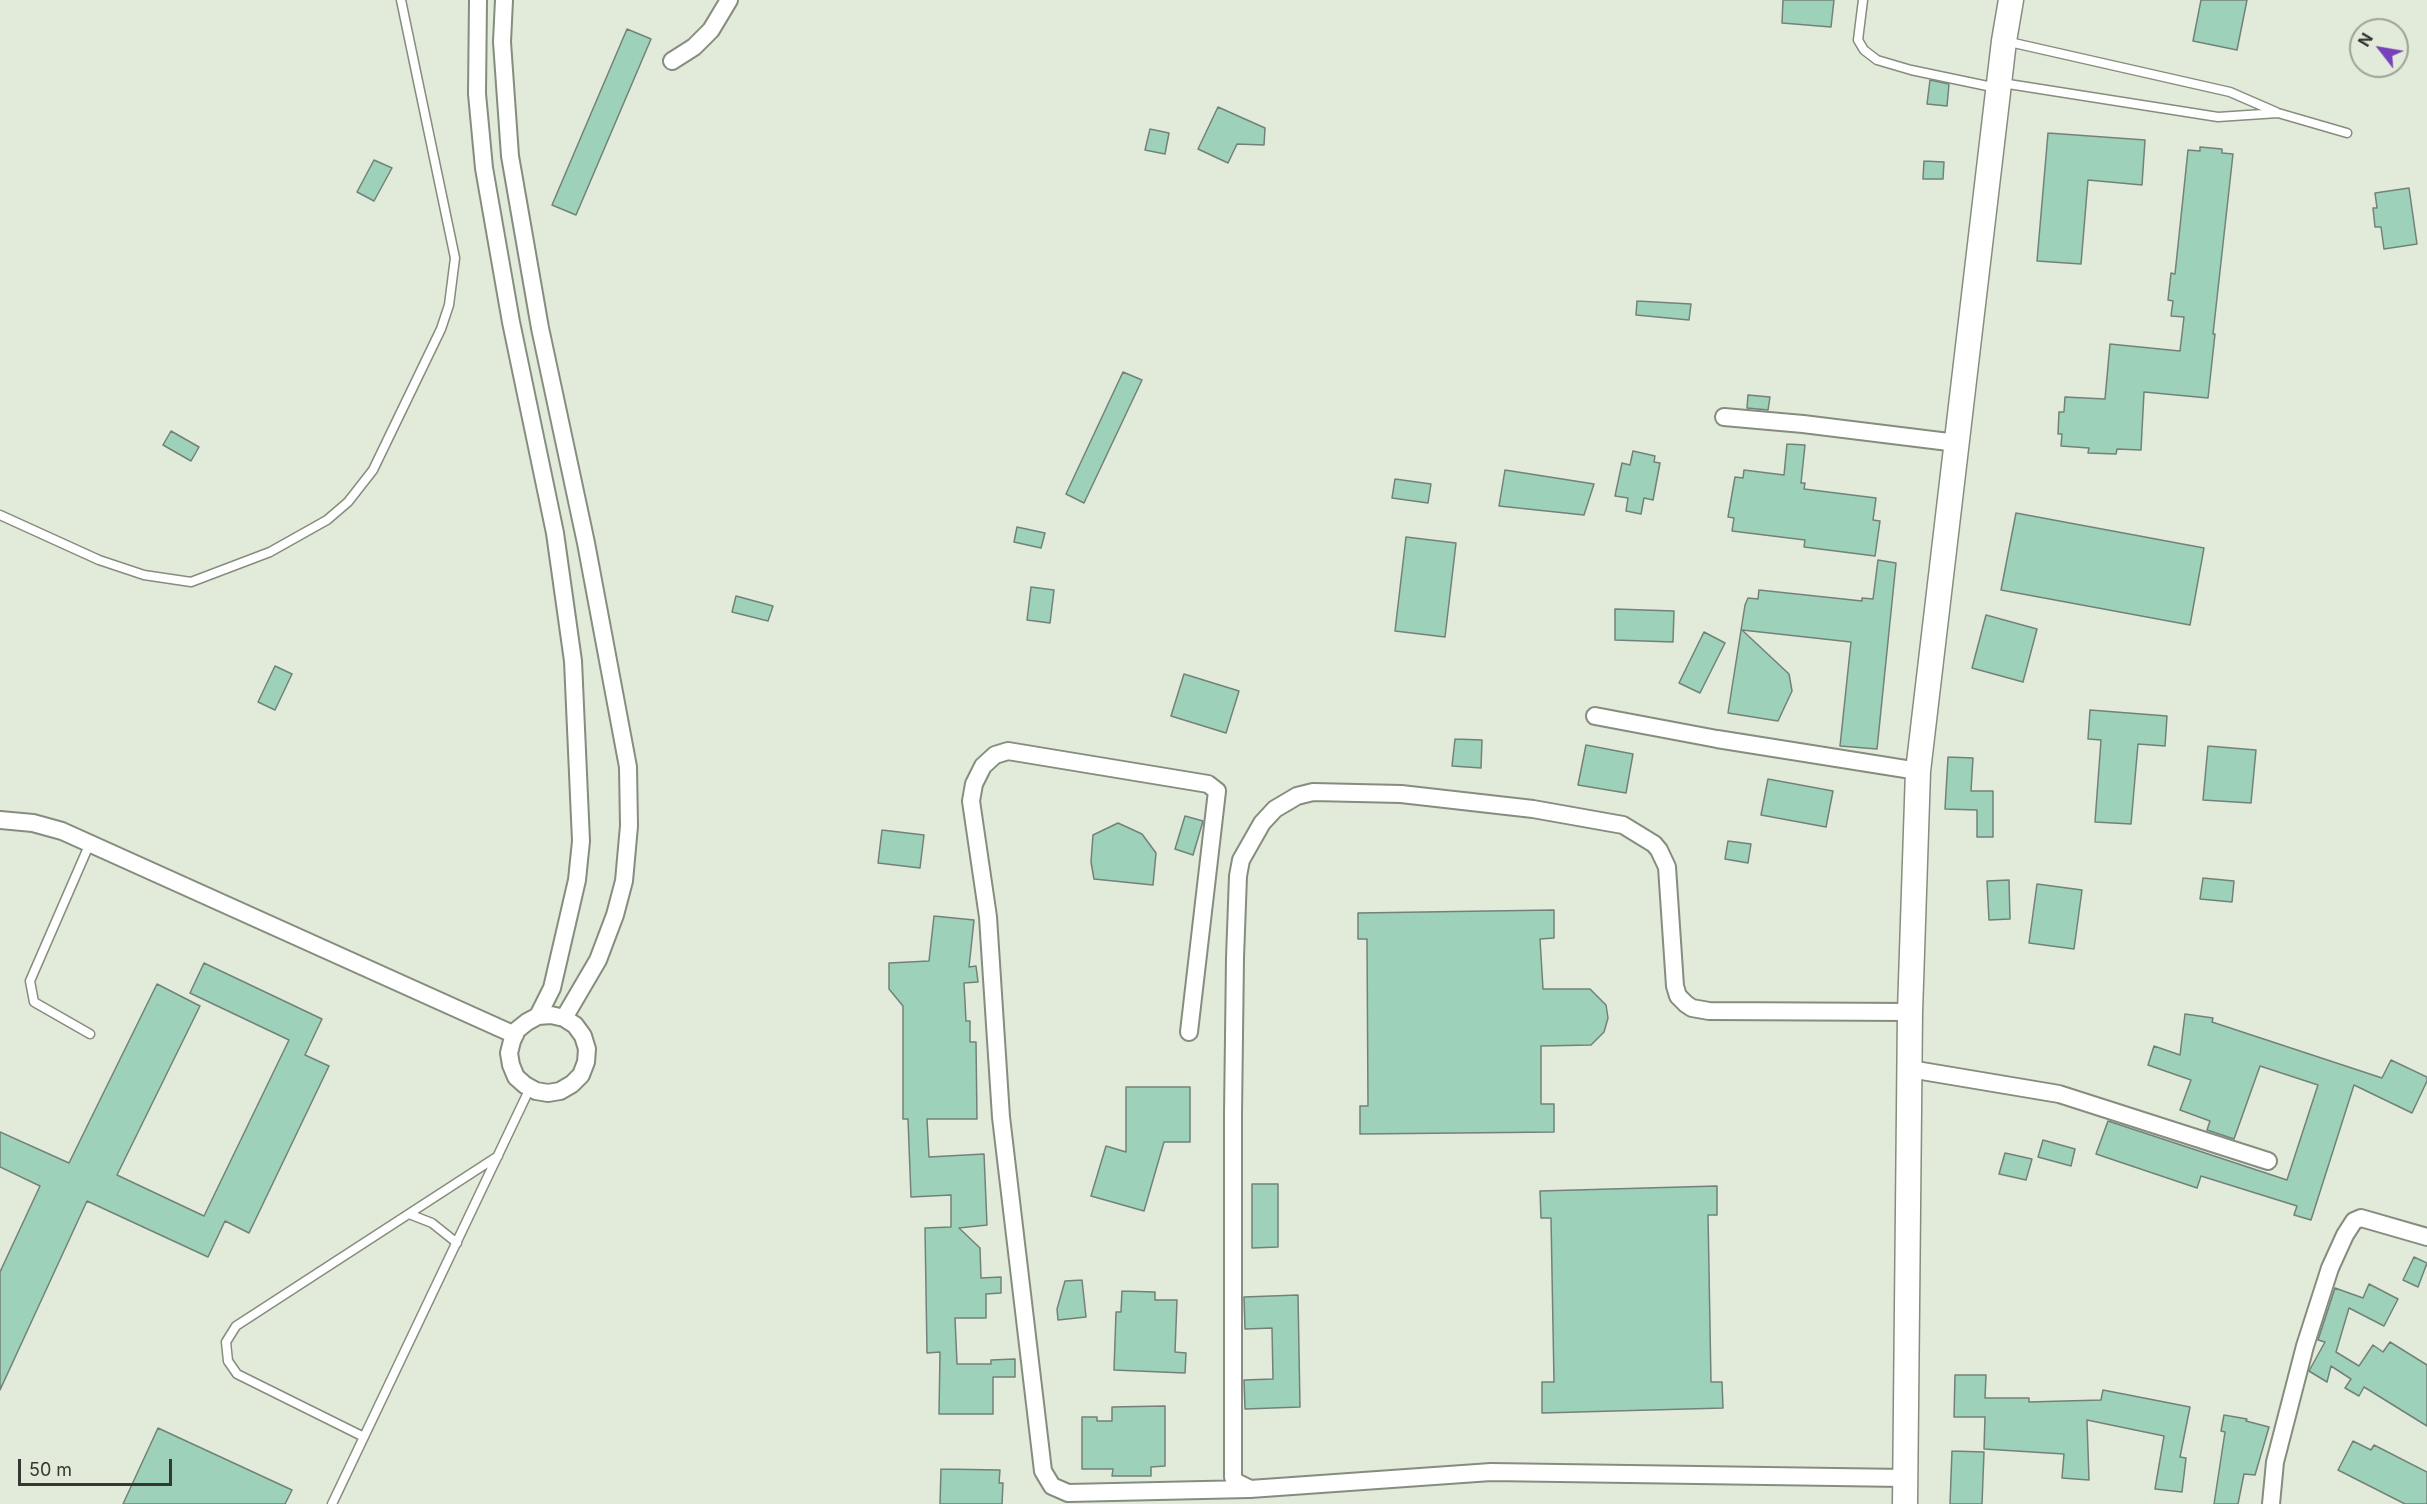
<!DOCTYPE html>
<html>
<head>
<meta charset="utf-8">
<style>
  body { margin:0 }
  #map { position:relative; width:2427px; height:1504px; overflow:hidden; background:#e2eada; font-family:Inter,sans-serif }
  canvas { display:block }
  .north { position:absolute; left:2349px; top:18px; width:60px; height:60px; box-sizing:border-box; background:#e2eada; border:2px solid #9da397; border-radius:50%; rotate:301deg; font-size:16px; font-weight:700; line-height:24px; text-align:center; color:#353832 }
  .north::after { content:''; display:block; margin:auto; width:21px; height:27px; background:#7642b9; clip-path:polygon(50% 0,100% 100%,50% 72%,0 100%) }
  .scale { position:absolute; left:18px; top:1459px; width:154px; height:27px; box-sizing:border-box; border:3px solid #353832; border-top:0; padding-left:8px; font-size:18px; line-height:21px; white-space:nowrap; color:#353832; -webkit-text-stroke:4px #e2eada; paint-order:stroke }
</style>
</head>
<body>
<div id="map">
<canvas width="2427" height="1504"></canvas>
<div class="north">N</div>
<div class="scale">50 m</div>
</div>
<script>
const ctx = document.querySelector('canvas').getContext('2d');
ctx.lineJoin = 'round';
function fill(path, color) {
  ctx.fillStyle = color;
  ctx.fill(path, 'evenodd');
}
function shape(rows) {
  const path = new Path2D();
  for (const r of rows) {
    path.moveTo(r[0], r[1]);
    for (let i = 2; i < r.length; i += 2) path.lineTo(r[i], r[i + 1]);
  }
  return path;
}
function stroke(path, color, width, dash) {
  ctx.strokeStyle = color;
  ctx.lineWidth = width;
  ctx.lineCap = dash ? 'butt' : 'round';
  ctx.setLineDash(dash || []);
  ctx.stroke(path);
}
const building = shape([
  [1783,0,1834,0,1831,27,1782,23,1783,0],
  [2201,0,2247,0,2237,50,2193,41,2201,0],
  [627,29,651,39,576,215,552,205,627,29],
  [1930,80,1949,84,1947,106,1927,104,1930,80],
  [1218,107,1265,128,1264,145,1237,144,1228,163,1198,149,1218,107],
  [1150,129,1169,133,1165,154,1145,150,1150,129],
  [2048,133,2145,140,2142,185,2088,180,2081,264,2037,261,2048,133],
  [2200,147,2222,149,2222,153,2233,154,2213,334,2215,334,2208,398,2144,392,2141,450,2117,449,2116,454,2088,453,2089,448,2061,446,2062,434,2058,434,2059,412,2064,412,2065,397,2105,399,2110,344,2180,351,2184,317,2171,316,2173,301,2168,300,2171,273,2175,274,2188,150,2200,151,2200,147],
  [374,160,392,168,374,201,357,192,374,160],
  [1924,161,1944,162,1943,179,1923,179,1924,161],
  [2409,188,2417,244,2384,249,2381,227,2375,227,2373,208,2377,208,2375,193,2409,188],
  [1637,301,1691,304,1689,320,1636,315,1637,301],
  [1123,372,1142,380,1084,503,1066,494,1123,372],
  [1748,395,1770,397,1768,410,1747,408,1748,395],
  [171,431,199,447,191,461,163,445,171,431],
  [1787,444,1805,445,1801,483,1805,483,1804,489,1876,498,1873,520,1880,521,1875,556,1804,547,1805,540,1732,531,1734,518,1728,517,1735,477,1743,478,1744,470,1784,475,1787,444],
  [1633,451,1655,456,1654,462,1660,463,1653,500,1644,498,1641,514,1626,511,1628,498,1615,496,1622,463,1630,465,1633,451],
  [1505,470,1594,484,1584,515,1499,506,1505,470],
  [1395,479,1431,484,1428,503,1392,498,1395,479],
  [2016,513,2204,548,2190,625,2001,590,2016,513],
  [1017,527,1045,533,1041,548,1014,542,1017,527],
  [1406,537,1456,543,1445,637,1395,631,1406,537],
  [1878,560,1896,563,1877,749,1840,746,1851,642,1742,630,1789,674,1792,691,1778,721,1728,713,1745,605,1748,598,1758,599,1759,590,1862,601,1862,598,1873,599,1878,560],
  [1031,587,1054,590,1050,623,1027,620,1031,587],
  [736,596,773,606,768,621,732,612,736,596],
  [1615,609,1674,611,1673,642,1615,640,1615,609],
  [1986,615,2037,629,2023,682,1972,668,1986,615],
  [1704,632,1725,643,1700,693,1679,683,1704,632],
  [275,666,292,674,275,710,258,702,275,666],
  [1184,674,1239,691,1226,733,1171,716,1184,674],
  [2090,710,2167,716,2165,746,2138,744,2131,824,2095,822,2101,740,2088,739,2090,710],
  [1455,739,1482,740,1481,768,1452,766,1455,739],
  [1586,745,1633,754,1626,793,1578,785,1586,745],
  [2208,746,2256,750,2251,803,2203,800,2208,746],
  [1948,757,1973,758,1971,791,1993,791,1993,837,1977,837,1977,810,1945,809,1948,757],
  [1768,779,1833,791,1826,827,1761,815,1768,779],
  [1185,816,1203,821,1193,855,1175,849,1185,816],
  [1118,823,1142,834,1156,853,1153,885,1094,879,1091,862,1093,835,1118,823],
  [882,830,924,835,920,868,878,863,882,830],
  [1728,841,1751,844,1748,863,1725,859,1728,841],
  [2203,878,2234,881,2232,902,2200,899,2203,878],
  [2009,880,2010,919,1989,920,1987,881,2009,880],
  [2037,884,2082,890,2074,949,2029,943,2037,884],
  [1554,910,1554,938,1540,939,1543,989,1590,989,1606,1005,1608,1018,1604,1032,1591,1045,1541,1046,1541,1104,1554,1104,1554,1132,1360,1134,1360,1106,1368,1106,1367,939,1358,939,1358,913,1554,910],
  [934,916,974,920,969,967,976,966,978,982,964,983,966,1021,970,1021,970,1042,976,1042,977,1119,927,1119,929,1157,984,1154,987,1225,959,1228,980,1248,981,1278,1001,1277,1001,1293,986,1294,986,1318,955,1318,957,1364,991,1364,991,1360,1015,1359,1015,1377,993,1377,993,1414,939,1414,940,1352,927,1353,925,1228,951,1227,951,1195,911,1197,908,1119,903,1119,903,1006,889,989,889,963,929,961,934,916],
  [204,963,322,1019,305,1055,329,1066,249,1233,225,1221,208,1257,87,1201,0,1390,0,1272,40,1186,0,1167,0,1132,69,1163,157,984,200,1006,117,1175,204,1216,289,1040,190,993,204,963],
  [2185,1014,2213,1018,2212,1022,2382,1078,2391,1060,2427,1077,2427,1081,2412,1113,2354,1085,2311,1220,2294,1215,2297,1206,2201,1176,2197,1188,2096,1154,2108,1121,2287,1180,2318,1085,2260,1066,2234,1139,2207,1130,2210,1121,2180,1110,2191,1080,2148,1065,2154,1046,2180,1055,2185,1014],
  [1126,1087,1190,1087,1190,1142,1164,1142,1144,1211,1091,1196,1106,1146,1126,1152,1126,1087],
  [2043,1140,2075,1149,2071,1166,2038,1157,2043,1140],
  [2005,1153,2032,1159,2026,1180,1999,1174,2005,1153],
  [1252,1184,1278,1184,1278,1247,1252,1248,1252,1184],
  [1717,1186,1717,1215,1708,1215,1711,1382,1722,1382,1723,1408,1542,1413,1542,1382,1554,1382,1551,1218,1541,1218,1540,1191,1717,1186],
  [2414,1257,2427,1263,2418,1287,2403,1280,2414,1257],
  [1082,1280,1086,1317,1058,1320,1057,1309,1065,1281,1082,1280],
  [2369,1284,2398,1299,2384,1326,2349,1308,2336,1352,2359,1366,2373,1345,2383,1352,2390,1342,2427,1365,2427,1426,2364,1387,2359,1396,2345,1388,2351,1379,2331,1366,2327,1382,2309,1371,2325,1342,2318,1340,2335,1288,2363,1298,2369,1284],
  [1122,1291,1155,1292,1155,1300,1177,1300,1175,1352,1186,1353,1185,1373,1114,1370,1116,1312,1121,1312,1122,1291],
  [1298,1295,1300,1407,1245,1409,1244,1380,1273,1379,1272,1328,1245,1329,1244,1297,1298,1295],
  [1955,1375,1986,1375,1985,1398,2029,1398,2029,1402,2101,1400,2103,1390,2190,1407,2180,1457,2186,1458,2182,1492,2155,1489,2164,1436,2087,1420,2089,1480,2062,1478,2064,1454,1984,1449,1985,1417,1954,1417,1955,1375],
  [1165,1406,1165,1466,1151,1467,1151,1476,1112,1476,1113,1469,1082,1469,1082,1417,1097,1417,1097,1421,1112,1421,1112,1407,1165,1406],
  [2224,1415,2247,1419,2246,1421,2269,1427,2255,1475,2244,1474,2238,1504,2214,1504,2225,1432,2221,1431,2224,1415],
  [158,1428,292,1490,285,1504,123,1504,158,1428],
  [2353,1441,2371,1450,2374,1445,2427,1472,2427,1504,2405,1504,2338,1470,2353,1441],
  [1952,1451,1984,1452,1982,1504,1950,1504,1952,1451],
  [941,1469,1000,1470,999,1483,1003,1483,1002,1504,940,1504,941,1469]
]);
fill(building, '#9ed1b9');
stroke(building, '#72827a', 1.5);
const lane = shape([
  [1863,0,1858,40,1864,50,1877,60,1911,70,1997,88],
  [2005,41,2230,92,2276,112],
  [2002,83,2218,117,2278,113,2347,133],
  [0,515,99,560,144,575,191,582,270,552,327,520,348,502,373,470,441,329,449,305,455,258,401,0],
  [90,1034,34,1002,30,981,90,843],
  [409,1214,432,1223,457,1243],
  [364,1437,237,1374,228,1361,226,1342,236,1326,498,1156],
  [332,1504,530,1088]
]);
const street = shape([
  [478,0,477,94,484,168,511,322,555,533,573,661,581,841,577,880,552,988,538,1016,527,1022,517,1030,512,1041,509,1053,511,1065,516,1077,525,1085,536,1091,548,1093,560,1091,572,1084,581,1075,586,1062,587,1049,583,1036,575,1025,564,1018,551,1015,538,1016],
  [504,0,502,42,510,156,540,328,586,543,628,767,629,826,624,881,615,915,598,960,564,1018],
  [672,61,694,47,711,30,729,0],
  [1724,417,1803,424,1957,443],
  [1595,716,1717,739,1918,771],
  [0,820,33,823,62,831,515,1035],
  [1189,1032,1217,791,1208,784,1008,751,995,755,983,766,974,784,971,801,988,917,1001,1117,1043,1471,1052,1486,1068,1493,1249,1489],
  [1910,1069,2059,1094,2268,1161],
  [1904,1478,1491,1472,1250,1489,1236,1482,1233,1477,1233,1114,1235,958,1238,876,1241,860,1262,823,1275,809,1297,796,1313,792,1401,794,1533,809,1623,825,1654,844,1659,850,1667,867,1675,986,1678,996,1686,1004,1692,1008,1709,1011,1910,1012],
  [2271,1504,2275,1462,2305,1346,2330,1268,2345,1235,2354,1221,2361,1218,2427,1237]
]);
const secondary = shape([
  [1905,1504,1910,1012,1918,771,2004,41,2011,0]
]);
stroke(lane, '#858d7e', 11);
stroke(street, '#858d7e', 20);
stroke(secondary, '#858d7e', 27);
stroke(lane, '#fff', 8);
stroke(street, '#fff', 16);
stroke(secondary, '#fff', 24);
</script>
</body>
</html>
